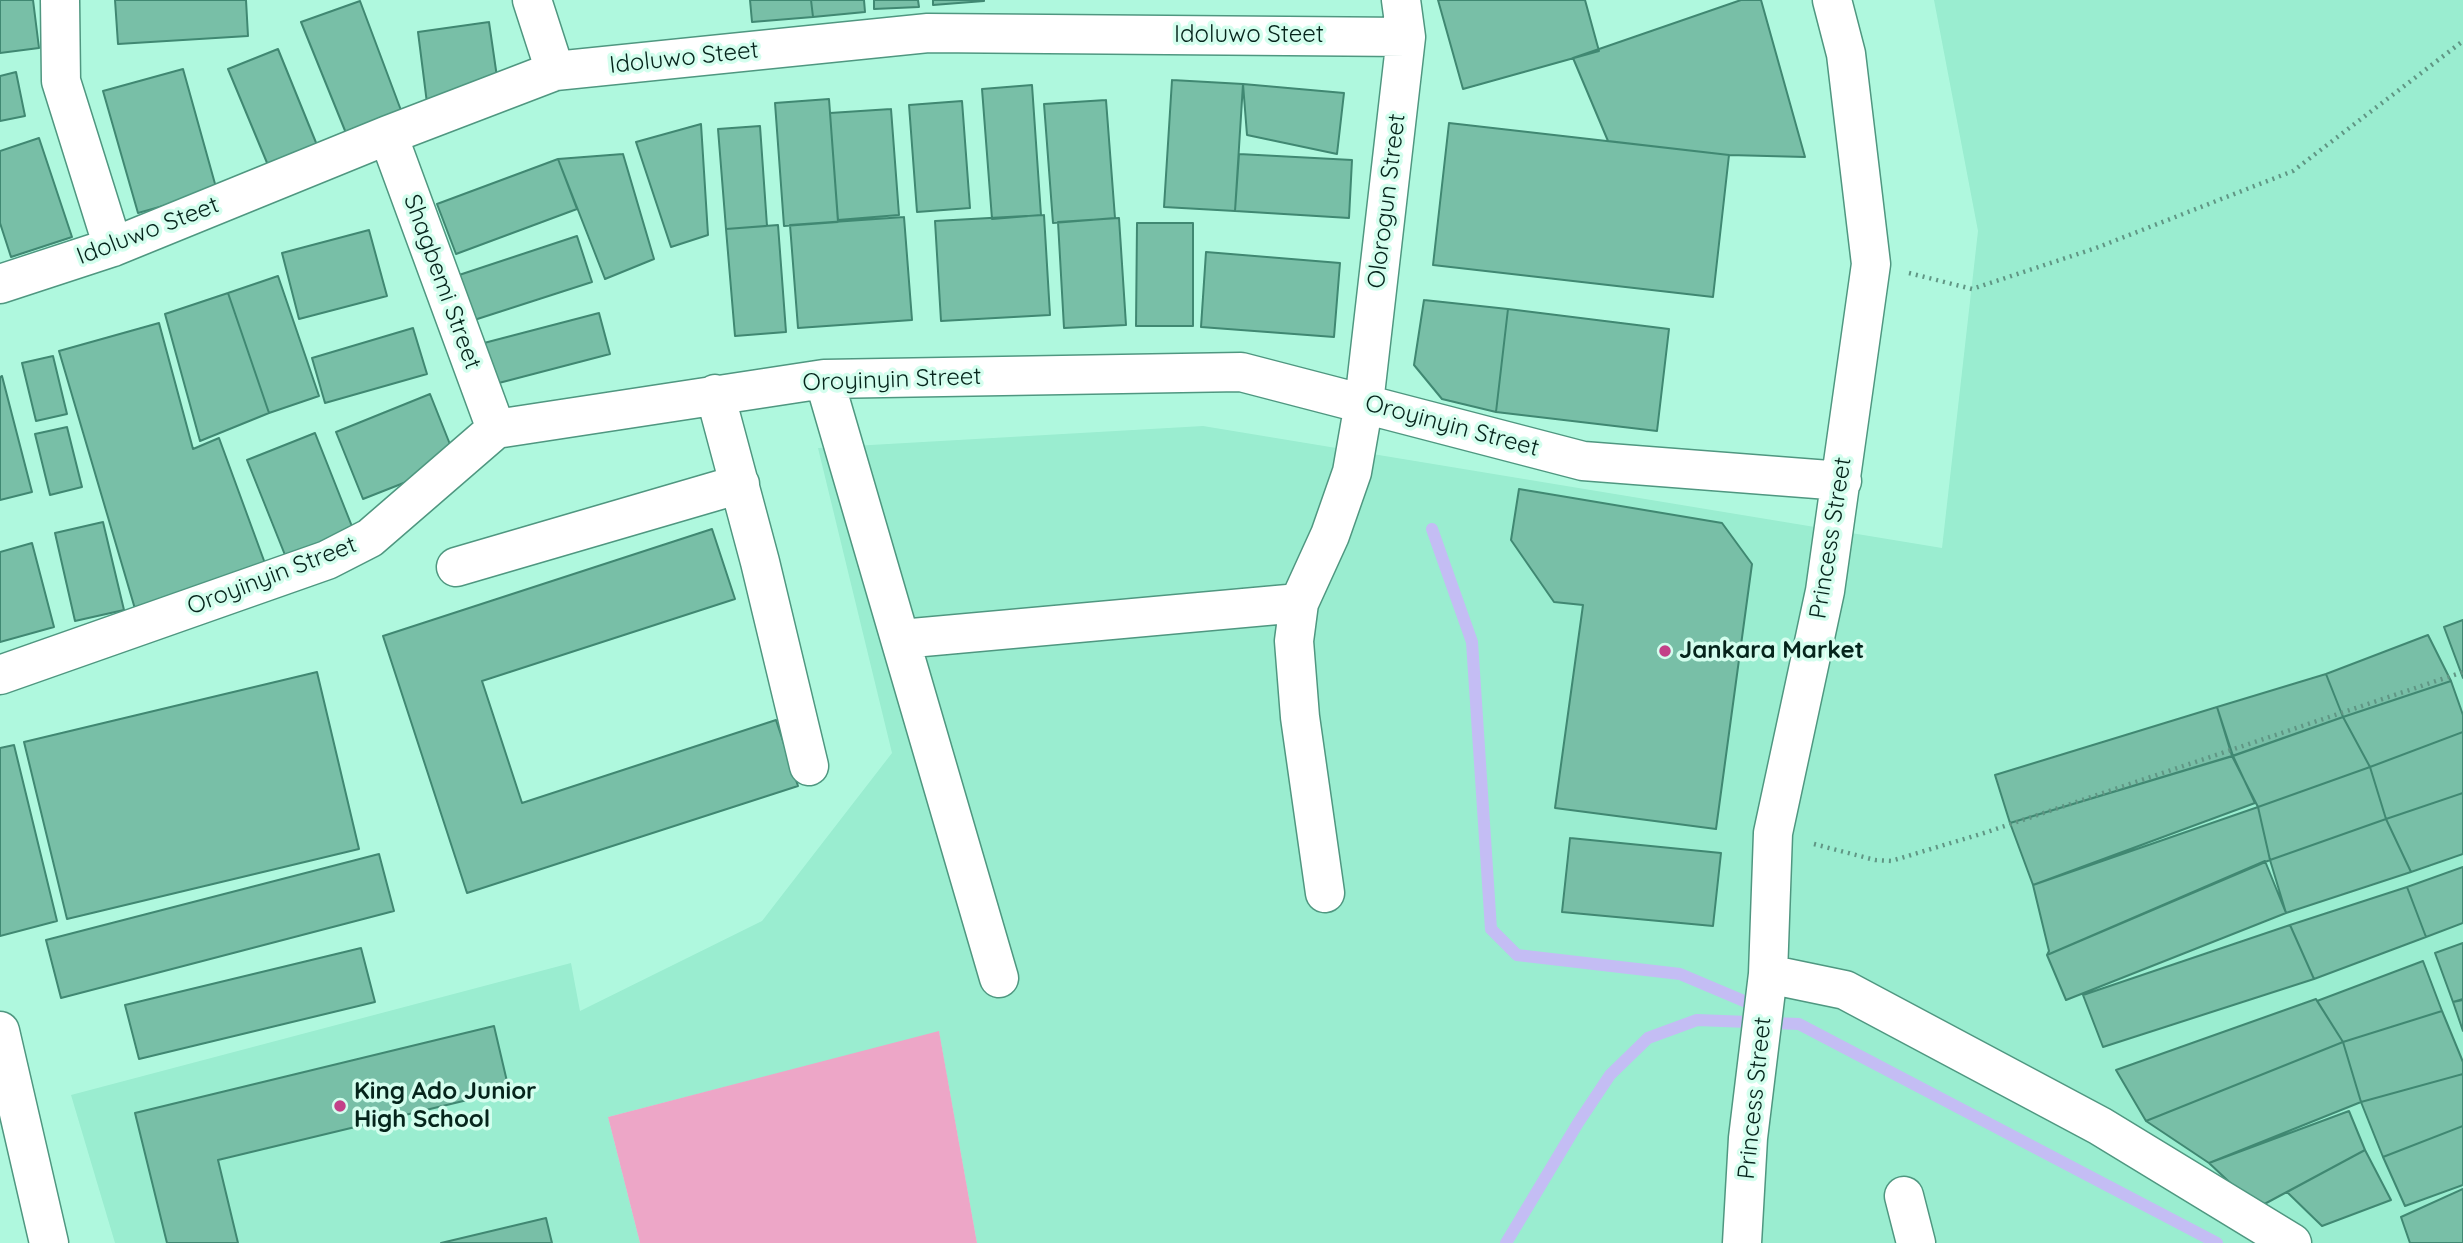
<!DOCTYPE html>
<html>
<head>
<meta charset="utf-8">
<style>
  body { margin:0 }
  canvas { display:block; background:#aff8de }
</style>
</head>
<body>
<canvas width="2463" height="1243"></canvas>
<script>
const ctx = document.querySelector('canvas').getContext('2d');
ctx.lineJoin = 'round';
function fill(path, color) {
  ctx.fillStyle = color;
  ctx.fill(path, 'evenodd');
}
function shape(rows) {
  const path = new Path2D();
  for (const r of rows) {
    path.moveTo(r[0], r[1]);
    for (let i = 2; i < r.length; i += 2) path.lineTo(r[i], r[i + 1]);
  }
  return path;
}
function stroke(path, color, width, dash) {
  ctx.strokeStyle = color;
  ctx.lineWidth = width;
  ctx.lineCap = dash ? 'butt' : 'round';
  ctx.setLineDash(dash || []);
  ctx.stroke(path);
}
function label(font, color, halo, rows, align = 'center') {
  ctx.font = font + ' Quicksand,sans-serif';
  ctx.lineWidth = 7;
  ctx.setLineDash([]);
  ctx.textBaseline = 'middle';
  ctx.strokeStyle = halo;
  ctx.fillStyle = color;
  for (const [text, x, y, turn = 0] of rows) {
    ctx.save();
    ctx.translate(x, y);
    ctx.rotate((+turn || 0) * Math.PI / 180);
    ctx.textAlign = isNaN(turn) ? turn : align;
    if (halo) ctx.strokeText(text, 0, 0);
    ctx.fillText(text, 0, 0);
    ctx.restore();
  }
}
fill(shape([
  [1934,0,2463,0,2463,1243,977,1243,939,1032,608,1117,640,1243,115,1243,71,1095,571,963,580,1011,762,921,892,753,818,448,1203,426,1942,548,1978,231]
]), '#9aedd0');
fill(shape([
  [939,1031,977,1243,640,1243,608,1117]
]), '#eda6c7');
stroke(shape([
  [1432,529,1472,642,1491,929,1517,955,1680,974,1758,1007],
  [1506,1243,1578,1123,1610,1075,1648,1038,1697,1020,1799,1024,2217,1243]
]), '#c4bdf4', 12);
const building = shape([
  [0,0,33,0,39,48,0,53,0,0],
  [115,0,246,0,248,36,118,44,115,0],
  [750,0,811,0,813,17,752,22,750,0],
  [811,0,864,0,865,12,813,17,811,0],
  [874,0,918,0,919,7,874,9,874,0],
  [933,0,984,0,984,1,933,5,933,0],
  [1438,0,1585,0,1599,51,1463,89,1438,0],
  [1741,0,1761,0,1805,157,1729,155,1608,141,1573,58,1741,0],
  [360,1,405,121,350,143,301,22,360,1],
  [489,22,498,84,428,111,418,32,489,22],
  [278,49,319,150,270,170,228,69,278,49],
  [183,69,217,191,138,213,103,91,183,69],
  [16,72,25,116,0,121,0,76,16,72],
  [1172,80,1243,84,1235,211,1164,207,1172,80],
  [1243,84,1344,93,1337,154,1247,135,1243,84],
  [1032,85,1041,215,992,219,982,89,1032,85],
  [829,99,838,222,784,226,775,103,829,99],
  [1106,100,1115,218,1053,223,1044,104,1106,100],
  [962,101,970,208,917,212,909,105,962,101],
  [891,109,899,215,838,220,830,113,891,109],
  [1449,123,1729,155,1713,297,1433,265,1449,123],
  [701,124,708,235,671,247,636,142,701,124],
  [760,126,767,226,726,229,718,129,760,126],
  [39,138,72,237,11,257,0,223,0,151,39,138],
  [623,154,654,259,605,279,558,159,623,154],
  [1239,154,1352,160,1349,218,1235,211,1239,154],
  [558,159,577,209,456,254,437,204,558,159],
  [1044,215,1050,315,941,321,935,221,1044,215],
  [904,217,912,320,798,328,790,225,904,217],
  [1119,218,1126,325,1064,328,1058,222,1119,218],
  [1137,223,1193,223,1193,326,1136,326,1137,223],
  [778,225,786,332,735,336,726,229,778,225],
  [369,230,387,296,299,319,282,253,369,230],
  [577,236,592,282,468,322,453,277,577,236],
  [1206,252,1340,263,1334,337,1201,327,1206,252],
  [278,276,319,396,269,413,228,293,278,276],
  [228,293,269,413,200,441,165,314,228,293],
  [1424,300,1508,309,1496,412,1442,399,1414,365,1424,300],
  [1508,309,1669,329,1657,431,1496,412,1508,309],
  [599,313,610,354,495,384,484,343,599,313],
  [159,323,193,449,219,438,270,577,138,619,59,351,159,323],
  [413,328,427,374,325,403,312,358,413,328],
  [53,356,67,414,36,421,22,363,53,356],
  [2,376,32,492,0,500,0,377,2,376],
  [430,394,457,462,363,499,336,432,430,394],
  [67,427,82,487,50,495,35,434,67,427],
  [315,433,355,534,287,560,247,460,315,433],
  [1519,489,1722,523,1752,564,1716,829,1555,808,1583,605,1554,602,1511,540,1519,489],
  [103,522,124,610,75,621,55,533,103,522],
  [712,529,735,599,482,681,522,803,776,720,798,786,467,893,383,636,712,529],
  [32,543,54,627,0,642,0,552,32,543],
  [2463,620,2463,678,2444,627,2463,620],
  [2428,635,2451,681,2343,717,2326,674,2428,635],
  [317,672,359,849,67,919,24,742,317,672],
  [2326,674,2343,717,2233,756,2217,707,2326,674],
  [2451,681,2463,715,2463,732,2370,767,2343,717,2451,681],
  [2217,707,2232,756,2010,823,1995,775,2217,707],
  [2343,717,2370,767,2258,807,2232,756,2343,717],
  [2463,732,2463,793,2386,819,2370,767,2463,732],
  [14,745,57,921,0,936,0,748,14,745],
  [2233,756,2255,803,2033,885,2010,823,2233,756],
  [2370,767,2386,819,2270,860,2258,807,2370,767],
  [2463,793,2463,854,2411,872,2386,819,2463,793],
  [2258,807,2270,860,2047,955,2049,951,2033,885,2258,807],
  [2386,819,2411,872,2286,913,2270,860,2386,819],
  [1570,838,1721,853,1713,926,1562,912,1570,838],
  [379,854,394,911,61,998,46,940,379,854],
  [2265,861,2286,913,2066,1000,2047,955,2265,861],
  [2463,867,2463,923,2426,937,2407,887,2463,867],
  [2407,887,2426,937,2314,979,2290,925,2407,887],
  [2290,925,2314,979,2103,1047,2083,995,2290,925],
  [2463,943,2463,999,2453,1002,2435,953,2463,943],
  [361,948,375,1002,139,1059,125,1005,361,948],
  [2423,961,2442,1011,2343,1042,2317,1001,2423,961],
  [2316,999,2343,1042,2146,1121,2116,1070,2316,999],
  [2463,1000,2463,1031,2453,1002,2463,1000],
  [2442,1011,2463,1062,2463,1074,2361,1102,2343,1042,2442,1011],
  [494,1026,509,1090,218,1160,238,1243,167,1243,135,1113,494,1026],
  [2343,1042,2361,1102,2209,1163,2146,1121,2343,1042],
  [2463,1074,2463,1126,2383,1157,2361,1102,2463,1074],
  [2349,1111,2365,1150,2257,1208,2209,1163,2349,1111],
  [2463,1126,2463,1185,2405,1206,2383,1157,2463,1126],
  [2365,1150,2391,1200,2322,1226,2287,1192,2365,1150],
  [2463,1189,2463,1243,2410,1243,2401,1217,2463,1189],
  [546,1218,552,1243,441,1243,546,1218]
]);
fill(building, '#78bfa7');
stroke(building, '#408872', 2);
const minor = shape([
  [60,0,61,81,113,247],
  [532,0,555,71],
  [388,135,496,429],
  [0,284,113,247,388,135,555,71,928,33,1406,37],
  [824,379,999,978],
  [715,394,760,562,809,766],
  [456,567,740,484],
  [901,639,1299,603],
  [0,675,327,560,370,538,496,429,824,379,1241,372,1583,461,1842,481],
  [1325,893,1300,717,1294,641,1299,603,1330,535,1352,472,1364,403,1406,37,1401,0],
  [1768,974,1845,990,2100,1126,2292,1243],
  [0,1031,49,1243],
  [1904,1196,1916,1243],
  [1742,1243,1748,1138,1768,974,1773,833,1825,591,1871,264,1846,54,1832,0]
]);
stroke(minor, '#4f9780', 41);
stroke(shape([
  [1909,273,1972,289,2096,248,2293,171,2463,41],
  [1814,844,1875,860,1891,861,1984,833,2463,672]
]), '#609684', 4.5, [2, 5]);
stroke(minor, '#fff', 38);
for (const [x, y, r, color] of [
  [1665,651,7,"#c34188"],
  [340,1106,7,"#c34188"]
]) {
  const dot = new Path2D();
  dot.arc(x, y, r, 0, 2 * Math.PI);
  ctx.fillStyle = color;
  ctx.fill(dot);
  stroke(dot, '#d4feee', 2.5);
}
label('24px', '#05241b', '#d4feee', [
  ["Idoluwo Steet",1249,35],
  ["Idoluwo Steet",684,58,-6],
  ["Olorogun Street",1387,201,-83],
  ["Idoluwo Steet",148,231,-21],
  ["Shagbemi Street",442,282,70],
  ["Oroyinyin Street",892,380,-2],
  ["Oroyinyin Street",1452,426,15],
  ["Princess Street",1831,538,-81],
  ["Oroyinyin Street",272,576,-21],
  ["Princess Street",1755,1098,-84]
]);
label('bold 24px', '#05241b', '#d4feee', [
  ["Jankara Market",1679,651],
  ["King Ado Junior",354,1092],
  ["High School",354,1120]
], 'left');
</script>
</body>
</html>
